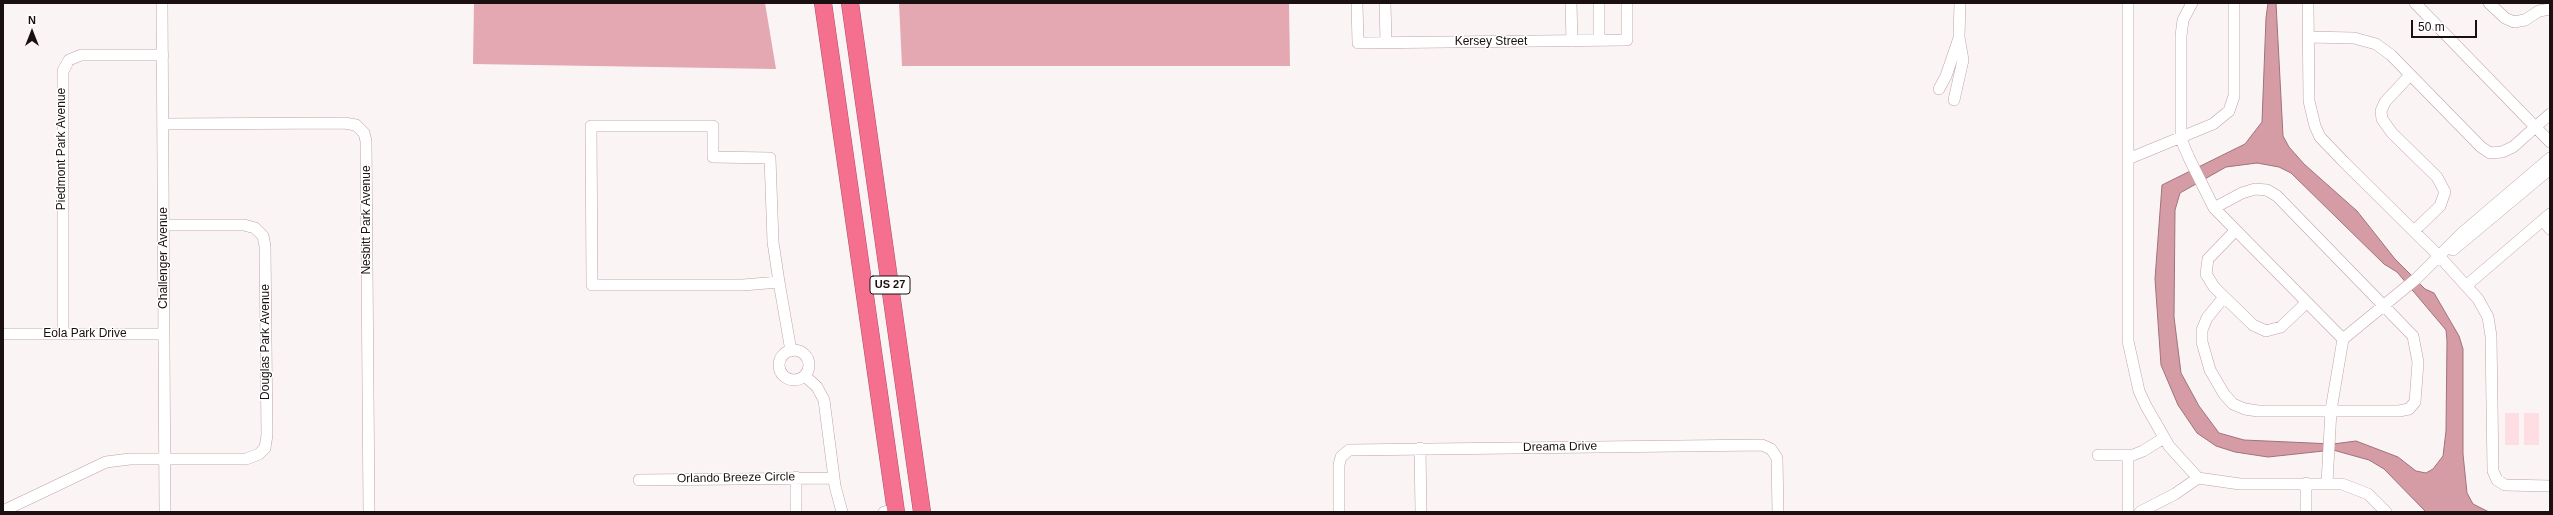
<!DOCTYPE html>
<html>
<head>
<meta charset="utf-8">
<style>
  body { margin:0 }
  #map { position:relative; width:2553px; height:515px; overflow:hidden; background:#fbf4f5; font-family:Arial,sans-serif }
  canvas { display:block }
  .frame { position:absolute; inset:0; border:4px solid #1a0f11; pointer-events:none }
  .north { position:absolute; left:12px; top:12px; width:40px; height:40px; -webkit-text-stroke:3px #fff; paint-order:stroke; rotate:0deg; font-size:11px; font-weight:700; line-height:16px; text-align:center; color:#1a0f11 }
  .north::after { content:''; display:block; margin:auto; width:14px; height:18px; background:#1a0f11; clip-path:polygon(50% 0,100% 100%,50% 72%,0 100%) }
  .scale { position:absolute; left:2411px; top:20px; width:66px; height:18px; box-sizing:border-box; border:2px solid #1a0f11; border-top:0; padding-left:5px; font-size:12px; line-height:14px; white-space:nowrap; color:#1a0f11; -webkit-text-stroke:3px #fff; paint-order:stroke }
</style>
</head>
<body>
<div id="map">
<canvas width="2553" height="515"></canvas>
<div class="frame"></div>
<div class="north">N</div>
<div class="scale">50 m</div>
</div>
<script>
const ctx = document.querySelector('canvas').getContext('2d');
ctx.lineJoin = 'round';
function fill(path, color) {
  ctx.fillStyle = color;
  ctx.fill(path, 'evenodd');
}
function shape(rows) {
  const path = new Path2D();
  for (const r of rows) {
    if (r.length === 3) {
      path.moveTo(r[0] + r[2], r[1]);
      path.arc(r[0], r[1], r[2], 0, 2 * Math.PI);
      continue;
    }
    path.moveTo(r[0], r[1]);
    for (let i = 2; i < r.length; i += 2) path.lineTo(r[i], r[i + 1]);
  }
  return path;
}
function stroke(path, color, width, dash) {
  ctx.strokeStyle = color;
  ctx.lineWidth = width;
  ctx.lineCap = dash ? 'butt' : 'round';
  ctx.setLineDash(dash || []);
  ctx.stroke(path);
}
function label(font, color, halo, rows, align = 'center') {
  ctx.font = font + ' Arial,sans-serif';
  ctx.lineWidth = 3;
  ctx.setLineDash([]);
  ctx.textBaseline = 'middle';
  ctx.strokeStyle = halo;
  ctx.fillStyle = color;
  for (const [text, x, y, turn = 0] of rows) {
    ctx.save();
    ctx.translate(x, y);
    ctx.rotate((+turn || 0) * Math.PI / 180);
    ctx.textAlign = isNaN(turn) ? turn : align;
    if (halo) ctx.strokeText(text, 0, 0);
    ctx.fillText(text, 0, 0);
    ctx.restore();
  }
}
fill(shape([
  [2505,413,2519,413,2519,445,2505,445],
  [2524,413,2539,413,2539,445,2524,445]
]), '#ffdee3');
fill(shape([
  [474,3,765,3,776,69,473,64],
  [899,3,1289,3,1290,66,902,66]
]), '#e3a8b2');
const water = shape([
  [2268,3,2276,3,2283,136,2289,147,2304,164,2357,211,2395,259,2425,289,2434,293,2459,336,2463,349,2463,454,2467,493,2473,504,2489,512,2426,512,2384,469,2369,460,2333,450,2268,457,2235,452,2216,446,2197,433,2178,405,2161,365,2155,279,2162,185,2245,144,2262,122,2266,18,2268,3],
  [2257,163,2279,167,2291,173,2384,264,2397,272,2446,330,2447,341,2446,431,2443,456,2433,469,2426,473,2416,471,2398,457,2356,441,2333,444,2244,440,2219,433,2199,406,2181,373,2174,317,2175,210,2180,193,2226,167,2257,163]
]);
fill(water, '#d69ca6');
stroke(water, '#9e7279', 1);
const minor = shape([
  [162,3,165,512],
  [1357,3,1358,43,1627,40,1627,3],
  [1385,3,1386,42],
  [1571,3,1572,41],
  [1599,3,1599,41],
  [2128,3,2128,341,2139,391,2146,406,2169,446,2198,478,2240,484,2342,484,2368,494,2386,512],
  [2192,3,2183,20,2181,36,2181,139,2189,158,2214,208,2343,339],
  [2308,3,2309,101,2315,126,2320,137,2343,161,2440,257,2478,299,2488,317,2491,336,2493,471,2497,480,2505,485,2550,486],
  [2415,3,2550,142],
  [2489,3,2505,18,2514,22,2525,20,2539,11,2550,9],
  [2308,37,2354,38,2376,44,2391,55,2481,147,2490,153,2502,152,2513,147,2550,114],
  [2410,75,2385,102,2381,111,2382,119,2392,133,2437,177,2445,192,2440,206,2414,231],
  [1939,89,1946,76,1959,38],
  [1954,100,1963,60,1959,37,1960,3],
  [163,124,344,123,356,125,364,133,366,141,369,512],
  [2128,159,2213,124,2229,111,2234,96,2234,3],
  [2214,208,2242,193,2255,189,2267,190,2277,196,2413,336,2418,362,2415,402,2409,409,2399,411,2258,411,2245,409,2233,404,2224,394,2210,370,2202,342,2202,330,2207,318,2224,297],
  [2543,220,2550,229],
  [2235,231,2208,259,2206,274,2214,287,2253,325,2266,331,2281,327,2306,303],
  [2453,250,2550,169],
  [779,282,773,242,770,158,713,157,713,126,591,126,592,285,743,285,779,282,791,351],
  [2467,285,2550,214],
  [6,334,164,334],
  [63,334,63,71,69,60,81,55,163,55],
  [794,365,15],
  [805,376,817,387,824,400,835,486,842,512],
  [1420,448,1421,512],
  [2098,455,2133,455,2143,451,2164,438],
  [2128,456,2128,512],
  [796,477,796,512],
  [639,480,834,478],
  [2327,483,2331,410,2343,339,2416,279,2462,233,2550,158],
  [3,511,106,462,130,459,246,459,259,454,265,448,267,435,265,246,263,236,255,228,244,225,164,225],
  [884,512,896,509],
  [1339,512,1339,465,1341,457,1349,450,1762,445,1771,449,1777,458,1778,512],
  [2140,512,2175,494,2198,478],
  [2306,512,2306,483]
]);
const highway = shape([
  [823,3,896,512],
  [850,3,922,512]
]);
stroke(minor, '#c0a2a7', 12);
stroke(highway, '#a84e62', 18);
stroke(minor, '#fff', 11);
stroke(highway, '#f5708e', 17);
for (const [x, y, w] of [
  [890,285,40]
]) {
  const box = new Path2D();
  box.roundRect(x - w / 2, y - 9, w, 18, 3);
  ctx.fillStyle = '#fff';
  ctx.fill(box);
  stroke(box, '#1a0f11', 1);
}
label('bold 11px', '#1a0f11', null, [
  ["US 27",890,285]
]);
label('12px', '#1a0f11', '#fff', [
  ["Kersey Street",1491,42],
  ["Piedmont Park Avenue",62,149,-90],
  ["Nesbitt Park Avenue",367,220,-90],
  ["Challenger Avenue",164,258,-90],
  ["Eola Park Drive",85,334],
  ["Douglas Park Avenue",266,342,-90],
  ["Dreama Drive",1560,447,-1],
  ["Orlando Breeze Circle",736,478,-1]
]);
</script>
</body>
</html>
